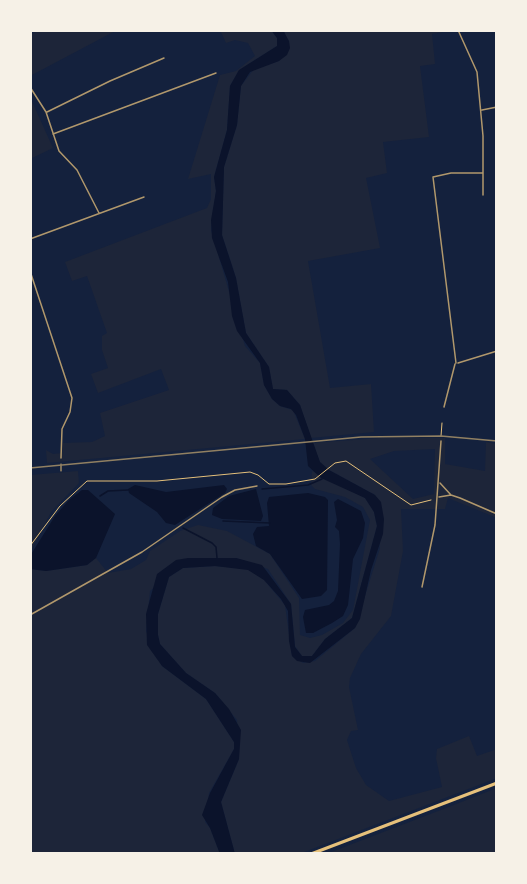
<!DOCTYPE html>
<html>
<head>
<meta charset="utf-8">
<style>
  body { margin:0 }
  #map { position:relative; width:527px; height:884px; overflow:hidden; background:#14213d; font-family:Helvetica,sans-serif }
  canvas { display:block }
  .frame { position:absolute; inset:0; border:32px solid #f6f1e7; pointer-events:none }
</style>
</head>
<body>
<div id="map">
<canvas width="527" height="884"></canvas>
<div class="frame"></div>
</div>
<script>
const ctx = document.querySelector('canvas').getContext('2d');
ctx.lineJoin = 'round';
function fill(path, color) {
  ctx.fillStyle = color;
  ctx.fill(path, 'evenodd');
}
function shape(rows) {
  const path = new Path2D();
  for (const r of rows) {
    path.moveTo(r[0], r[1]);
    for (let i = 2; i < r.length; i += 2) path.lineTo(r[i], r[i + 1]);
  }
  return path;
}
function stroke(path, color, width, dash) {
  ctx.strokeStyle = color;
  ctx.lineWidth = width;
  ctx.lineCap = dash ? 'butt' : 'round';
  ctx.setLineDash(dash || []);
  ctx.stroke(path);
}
fill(shape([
  [39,30,117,30,30,76,30,35],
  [220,30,271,30,277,38,277,46,239,70,230,86,227,130,214,177,216,191,211,230,245,346,260,363,264,385,272,399,280,406,293,410,305,439,47,463,46,450,53,454,62,453,63,443,92,442,105,436,100,413,169,390,161,369,98,393,91,374,108,368,102,350,102,336,107,333,87,276,72,281,65,262,207,208,211,199,211,174,188,179,220,75,236,71,255,56,248,43,235,40,226,43],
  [283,30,453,30,432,34,435,64,420,66,429,137,383,142,387,173,366,178,380,248,308,261,330,388,371,384,374,432,311,438,300,405,287,390,273,389,269,367,246,333,236,278,222,235,224,167,237,125,241,86,254,69,279,61,285,33],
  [30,97,53,148,30,159],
  [394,437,445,438,445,464,485,471,486,442,497,444,497,518,448,498,445,509,401,509,403,551,391,616,361,654,350,678,349,687,358,730,351,731,347,740,356,768,366,785,389,801,442,787,436,758,437,749,469,736,477,756,497,749,497,778,299,854,235,854,221,802,239,759,237,720,215,693,186,673,160,644,158,635,158,614,169,577,183,568,215,566,248,569,264,580,285,605,292,656,303,663,315,661,355,628,380,548,375,495,329,470,320,462,312,443],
  [435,449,434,494,413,499,370,459,394,451],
  [78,471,79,483,51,512,30,553,30,475],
  [312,471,365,498,374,512,377,526,352,618,325,639,312,656,302,656,295,646,291,604,268,569,236,558,188,558,150,591,146,631,162,666,206,699,234,742,234,749,209,793,205,822,210,828,220,854,30,854,30,569,46,571,87,565,96,558,108,573,131,569,146,560,150,551,180,531,198,525,227,531,270,554,299,598,300,635,310,638,322,635,343,623,353,610,370,520,363,507,345,497,315,489,311,485],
  [497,788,497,854,326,854,446,808]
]), '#1d2539');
fill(shape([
  [271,30,283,30,289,41,290,48,287,55,279,61,250,72,241,86,237,125,224,167,222,235,236,278,246,333,269,367,273,389,287,390,300,405,320,462,329,470,375,495,381,502,384,519,383,534,371,570,360,619,355,628,310,663,297,661,292,656,289,641,288,611,281,599,264,580,248,570,215,566,183,568,169,577,158,614,158,635,160,644,186,673,215,693,229,709,241,730,239,759,221,802,235,854,220,854,210,828,202,815,210,793,234,749,234,742,206,699,162,666,147,645,146,614,157,574,176,560,188,558,236,558,262,565,291,604,295,647,302,656,312,656,325,639,352,618,377,526,374,512,365,498,321,478,308,466,305,439,296,415,291,409,280,406,272,399,264,385,260,363,237,331,232,316,228,282,212,238,211,220,216,191,214,177,227,130,230,86,239,70,277,46,277,38],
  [135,485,166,492,224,485,227,489,225,493,175,525,166,523,157,512,129,493,128,489],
  [256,489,263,516,261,521,222,519,212,515,213,508,229,496],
  [82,490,88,490,115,514,96,558,87,565,46,571,30,569,30,556,55,516,69,500],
  [308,493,325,497,328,500,327,590,321,596,302,599,270,554,256,546,253,534,257,527,269,526,267,503,269,497],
  [338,499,361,511,365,523,363,538,353,559,348,605,343,616,332,623,313,633,306,633,303,617,305,610,329,605,334,601,338,591,340,544,339,531,335,527,337,520,334,502]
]), '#0b132b');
stroke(shape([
  [262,489,308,485,322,479],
  [100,496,108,491,128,490],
  [223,521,270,523],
  [183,528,212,543,216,547,217,558]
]), '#0b132b', 1.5);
stroke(shape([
  [441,436,442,423],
  [61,471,61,464],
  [30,546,60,506,87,481,157,481,250,472,258,475,269,484,286,484,315,479,335,463,346,461,411,505,431,500]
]), '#e5c07b', 1);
stroke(shape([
  [458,30,477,72,483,136,483,195],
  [30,87,46,112,59,151,77,170,99,213],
  [482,110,497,107],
  [47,112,110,81,164,58],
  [53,134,216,73],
  [30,239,144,197],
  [30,271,72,398,70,412,62,429,61,458],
  [456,363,433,177,451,173,482,173],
  [458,363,497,351],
  [444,407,455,364],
  [440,483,451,495],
  [439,497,451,495,460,498,497,514],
  [422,587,435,525,441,441],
  [30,615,142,552,222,497,235,490,257,486]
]), '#b1986c', 1.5);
stroke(shape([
  [311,854,497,783]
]), '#e5c07b', 3);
stroke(shape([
  [30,468,361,437,441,436,497,441]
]), '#918062', 1.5);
</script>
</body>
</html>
